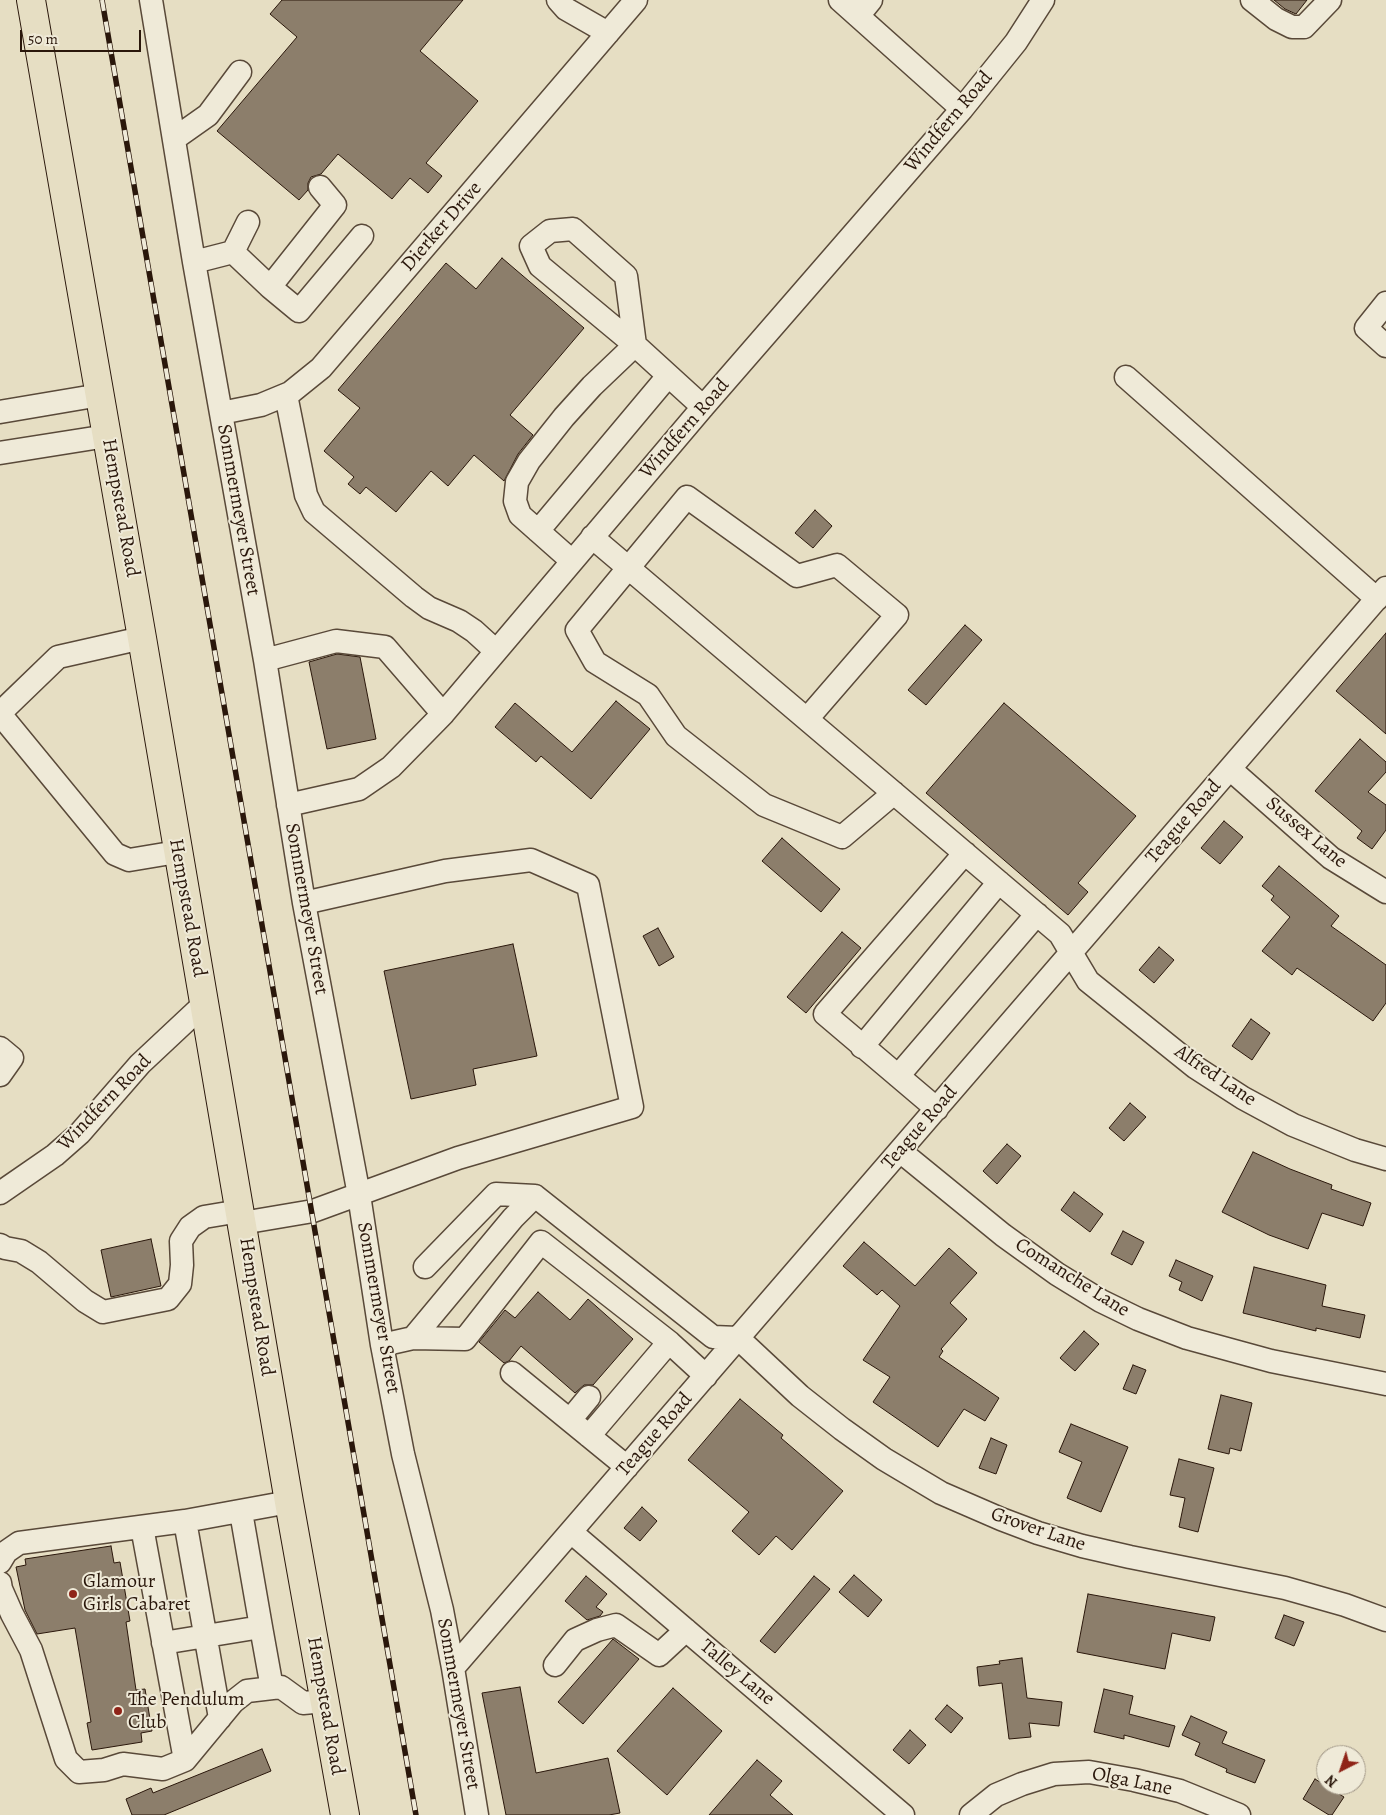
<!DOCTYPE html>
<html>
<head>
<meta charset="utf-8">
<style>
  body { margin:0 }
  #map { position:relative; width:1386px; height:1815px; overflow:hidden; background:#e6dec3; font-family:Alegreya,serif }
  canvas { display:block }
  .north { position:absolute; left:1316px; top:1745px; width:50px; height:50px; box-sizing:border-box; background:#efead8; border:1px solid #a09686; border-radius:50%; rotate:221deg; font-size:14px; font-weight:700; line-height:20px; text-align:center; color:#2a170b }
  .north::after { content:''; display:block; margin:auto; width:18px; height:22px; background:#8f2418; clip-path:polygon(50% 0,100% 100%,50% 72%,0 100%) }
  .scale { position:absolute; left:20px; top:30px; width:121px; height:22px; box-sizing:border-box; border:2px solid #2a170b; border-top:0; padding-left:6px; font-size:15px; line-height:18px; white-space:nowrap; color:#2a170b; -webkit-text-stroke:4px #efead8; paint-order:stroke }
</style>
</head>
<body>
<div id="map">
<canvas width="1386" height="1815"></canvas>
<div class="north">N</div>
<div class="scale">50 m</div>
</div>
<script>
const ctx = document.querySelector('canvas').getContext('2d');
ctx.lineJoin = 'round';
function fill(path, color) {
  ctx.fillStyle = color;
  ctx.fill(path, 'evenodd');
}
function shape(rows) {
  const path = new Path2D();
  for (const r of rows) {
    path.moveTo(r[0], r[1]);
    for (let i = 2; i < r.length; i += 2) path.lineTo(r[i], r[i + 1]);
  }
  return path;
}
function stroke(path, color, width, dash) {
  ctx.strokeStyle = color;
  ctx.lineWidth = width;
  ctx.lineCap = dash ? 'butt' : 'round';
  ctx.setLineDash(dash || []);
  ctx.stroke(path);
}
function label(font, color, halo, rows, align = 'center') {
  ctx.font = font + ' Alegreya,serif';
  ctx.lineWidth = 4;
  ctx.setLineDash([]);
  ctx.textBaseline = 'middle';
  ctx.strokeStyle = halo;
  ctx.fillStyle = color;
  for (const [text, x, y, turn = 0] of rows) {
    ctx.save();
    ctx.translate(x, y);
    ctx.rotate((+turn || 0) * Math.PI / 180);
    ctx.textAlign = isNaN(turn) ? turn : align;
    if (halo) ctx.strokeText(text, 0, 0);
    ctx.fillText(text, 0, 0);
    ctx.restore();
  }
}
const building = shape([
  [282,0,463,0,420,51,478,101,426,163,442,176,428,193,410,178,392,199,338,154,321,174,311,177,308,183,308,190,299,200,217,131,297,37,270,14,282,0],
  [1274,0,1307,0,1296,14,1285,9,1274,0],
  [502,258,584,328,510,415,533,435,518,454,504,481,474,455,448,486,431,471,396,512,366,487,360,494,348,484,354,477,324,451,360,408,338,390,446,263,476,289,502,258],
  [815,510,832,526,813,548,795,533,815,510],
  [965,625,982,640,926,705,908,690,965,625],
  [1386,633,1386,734,1336,691,1386,633],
  [337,654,360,657,376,739,327,749,309,662,337,654],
  [616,701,650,729,591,799,541,756,536,762,495,727,515,703,572,752,616,701],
  [1004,703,1136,816,1078,883,1088,892,1068,915,926,793,1004,703],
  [1360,739,1386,762,1386,772,1368,792,1386,805,1386,830,1372,849,1357,838,1362,831,1315,791,1360,739],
  [1224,821,1243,837,1220,864,1201,848,1224,821],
  [782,838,840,889,821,912,762,861,782,838],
  [1279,866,1339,916,1331,926,1386,965,1386,1003,1373,1021,1297,968,1292,975,1262,951,1290,917,1271,900,1274,896,1262,886,1279,866],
  [658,928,674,957,659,966,643,936,658,928],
  [842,932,861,948,806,1013,787,997,842,932],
  [513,944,537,1056,473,1069,476,1085,411,1099,384,971,513,944],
  [1159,947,1174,960,1154,983,1139,970,1159,947],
  [1251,1019,1270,1033,1252,1060,1232,1046,1251,1019],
  [1130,1103,1146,1117,1124,1141,1109,1128,1130,1103],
  [1007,1144,1021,1156,997,1184,983,1171,1007,1144],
  [1253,1152,1290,1169,1332,1185,1331,1189,1371,1203,1363,1226,1322,1213,1308,1249,1269,1235,1222,1212,1253,1152],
  [1074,1192,1103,1214,1090,1232,1061,1210,1074,1192],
  [1123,1231,1144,1242,1132,1265,1111,1254,1123,1231],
  [151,1239,161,1286,111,1297,101,1250,151,1239],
  [864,1242,915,1286,949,1248,977,1273,950,1303,967,1319,941,1349,943,1351,939,1357,999,1398,985,1421,964,1409,938,1447,873,1402,890,1377,863,1360,900,1306,882,1290,877,1295,843,1266,864,1242],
  [1176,1260,1213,1276,1202,1301,1179,1290,1182,1282,1169,1276,1176,1260],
  [1254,1267,1326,1285,1322,1306,1365,1315,1360,1338,1316,1328,1316,1331,1243,1313,1254,1267],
  [538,1292,570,1320,588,1299,633,1339,593,1385,584,1385,575,1393,521,1346,509,1361,504,1363,479,1342,505,1310,515,1318,538,1292],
  [1084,1331,1099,1344,1075,1371,1060,1358,1084,1331],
  [1133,1365,1146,1370,1136,1394,1123,1389,1133,1365],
  [1221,1395,1252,1403,1241,1451,1230,1448,1229,1454,1208,1449,1221,1395],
  [740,1399,783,1435,781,1438,843,1491,792,1550,776,1536,759,1555,732,1531,749,1512,688,1460,740,1399],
  [1071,1424,1128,1447,1101,1512,1067,1498,1082,1462,1059,1452,1071,1424],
  [991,1438,1007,1445,996,1474,979,1468,991,1438],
  [1179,1459,1214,1468,1198,1532,1179,1527,1185,1498,1170,1495,1179,1459],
  [642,1507,657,1521,640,1541,624,1528,642,1507],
  [111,1546,114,1563,120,1562,130,1621,126,1622,136,1690,145,1689,152,1731,141,1733,142,1742,92,1750,87,1723,91,1722,75,1628,37,1634,25,1610,16,1567,26,1565,25,1559,111,1546],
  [854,1575,882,1600,868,1617,839,1592,854,1575],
  [586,1576,607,1594,596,1607,603,1612,600,1616,587,1620,565,1601,586,1576],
  [814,1576,830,1589,775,1653,760,1641,814,1576],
  [1088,1594,1215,1617,1210,1641,1172,1633,1165,1669,1077,1652,1088,1594],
  [1284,1615,1304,1622,1294,1646,1275,1638,1284,1615],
  [613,1639,639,1659,583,1724,558,1702,613,1639],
  [1022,1658,1027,1698,1062,1702,1059,1726,1029,1723,1031,1737,1009,1739,1002,1683,979,1686,977,1667,1000,1664,999,1661,1022,1658],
  [520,1687,536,1773,608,1758,620,1813,609,1815,506,1815,482,1693,520,1687],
  [673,1688,722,1731,667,1795,617,1751,673,1688],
  [1104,1689,1133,1696,1129,1714,1175,1726,1169,1747,1124,1735,1124,1739,1094,1732,1104,1689],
  [947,1705,963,1718,951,1733,935,1719,947,1705],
  [1191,1716,1227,1732,1222,1743,1265,1760,1255,1783,1226,1772,1227,1769,1195,1755,1200,1743,1182,1735,1191,1716],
  [910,1730,926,1745,909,1764,893,1750,910,1730],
  [262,1749,271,1771,164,1815,132,1815,126,1799,151,1788,153,1793,262,1749],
  [757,1760,782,1781,770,1795,793,1815,709,1815,757,1760],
  [1315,1779,1344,1797,1332,1815,1329,1815,1303,1799,1315,1779]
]);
fill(building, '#8c7e6b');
stroke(building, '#2a170b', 1);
const minor = shape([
  [151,0,194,262,265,660,304,903,359,1195,382,1345,403,1454,442,1610,453,1668,477,1815],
  [558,0,566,9,608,33],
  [840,0,962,109],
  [1252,0,1276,19,1292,27,1304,27,1330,0],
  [858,16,871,0],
  [174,139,208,115,240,72],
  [573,229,626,276,635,345,540,266,531,246,550,231,573,229],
  [233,252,248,222],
  [194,262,233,252,270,287,299,311,362,236],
  [270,287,335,205,320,187],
  [1386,303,1366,328,1386,346],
  [1126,377,1377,599],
  [286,395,306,495,314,512,414,597,429,608,459,621,474,631,496,651],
  [0,412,100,395],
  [221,413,261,405,290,393,321,368,636,0],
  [0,453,107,436],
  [538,531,668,376],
  [592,537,1060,934,1088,981,1195,1067,1243,1098,1293,1125,1355,1150,1386,1159],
  [572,561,520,515,515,501,517,482,529,461,564,417,592,386,635,345,703,407],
  [265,660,336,641,385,647,443,714],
  [0,713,58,657,142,638],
  [0,714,115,854,129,860,177,852],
  [807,719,897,615,837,565,797,576,687,497,577,630,595,662,648,695,676,736,764,805,842,837,894,793],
  [1230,769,1331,858,1386,892],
  [288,805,359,789,391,767,443,714,703,407,962,109,1016,42,1043,0],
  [862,1047,999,882],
  [0,1048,12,1058,0,1075],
  [898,1076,1037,914],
  [937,1109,825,1014,965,853],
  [900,1151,1003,1235,1057,1274,1101,1301,1138,1319,1187,1338,1271,1361,1386,1384],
  [0,1193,55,1155,80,1133,140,1064,203,1005],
  [242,1223,313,1211,458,1158,632,1107,588,885,531,860,445,871,304,903],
  [0,1245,5,1248,21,1251,39,1262,85,1301,103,1312,168,1299,180,1284,182,1265,181,1241,190,1227,204,1217,240,1211],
  [425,1267,496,1194,535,1196,713,1337,738,1338,800,1396,842,1429,884,1459,941,1493,1001,1519,1038,1533,1082,1546,1130,1557,1285,1588,1345,1605,1386,1620],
  [413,1338,513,1218,535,1196],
  [382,1345,413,1338,465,1339,541,1242,669,1342,706,1376],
  [512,1373,627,1467],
  [570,1420,589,1397],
  [589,1436,669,1342],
  [185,1521,220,1718],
  [142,1527,185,1760],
  [571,1532,903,1815],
  [0,1562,6,1552,19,1543,185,1521,289,1502],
  [0,1583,1,1589,12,1614,31,1650,66,1759,79,1772,104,1770,123,1764,163,1769,185,1760,233,1702,247,1691,281,1687,303,1703,325,1701],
  [261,1627,272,1688],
  [163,1643,261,1627,241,1512],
  [555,1665,575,1640,597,1630,616,1625,659,1655,686,1630],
  [453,1668,1386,588],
  [971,1815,996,1795,1022,1784,1054,1774,1089,1772,1134,1780,1180,1791,1239,1815]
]);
const major = shape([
  [31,0,142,638,289,1502,345,1815]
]);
stroke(minor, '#594939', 25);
stroke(major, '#2a170b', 30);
stroke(minor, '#efead8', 22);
stroke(major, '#e6dec3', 28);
const rail = shape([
  [102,0,416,1815]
]);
stroke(rail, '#2a170b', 5.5);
stroke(rail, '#efead8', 4, [11]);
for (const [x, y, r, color] of [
  [73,1594,5,"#8f2418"],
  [118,1711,5,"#8f2418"]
]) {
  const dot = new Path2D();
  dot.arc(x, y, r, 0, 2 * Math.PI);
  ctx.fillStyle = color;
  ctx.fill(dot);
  stroke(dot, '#efead8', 2);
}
label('20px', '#2a170b', '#efead8', [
  ["Windfern Road",949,122,-50],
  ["Dierker Drive",442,227,-49],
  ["Windfern Road",685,429,-49],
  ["Hempstead Road",120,508,80],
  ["Sommermeyer Street",238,510,80],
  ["Teague Road",1184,822,-49],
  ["Sussex Lane",1306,833,40],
  ["Hempstead Road",187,908,80],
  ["Sommermeyer Street",306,909,80],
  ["Alfred Lane",1215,1076,34],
  ["Windfern Road",105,1103,-46],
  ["Teague Road",920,1128,-49],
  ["Comanche Lane",1072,1278,32],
  ["Hempstead Road",256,1307,81],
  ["Sommermeyer Street",378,1308,80],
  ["Teague Road",655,1435,-49],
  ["Grover Lane",1038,1530,19],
  ["Talley Lane",737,1673,40],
  ["Sommermeyer Street",458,1704,80],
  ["Hempstead Road",325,1706,80],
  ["Olga Lane",1132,1782,11]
]);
label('20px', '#2a170b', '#efead8', [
  ["Glamour",83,1582],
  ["Girls Cabaret",83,1605],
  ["The Pendulum",128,1700],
  ["Club",128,1723]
], 'left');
</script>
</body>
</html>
